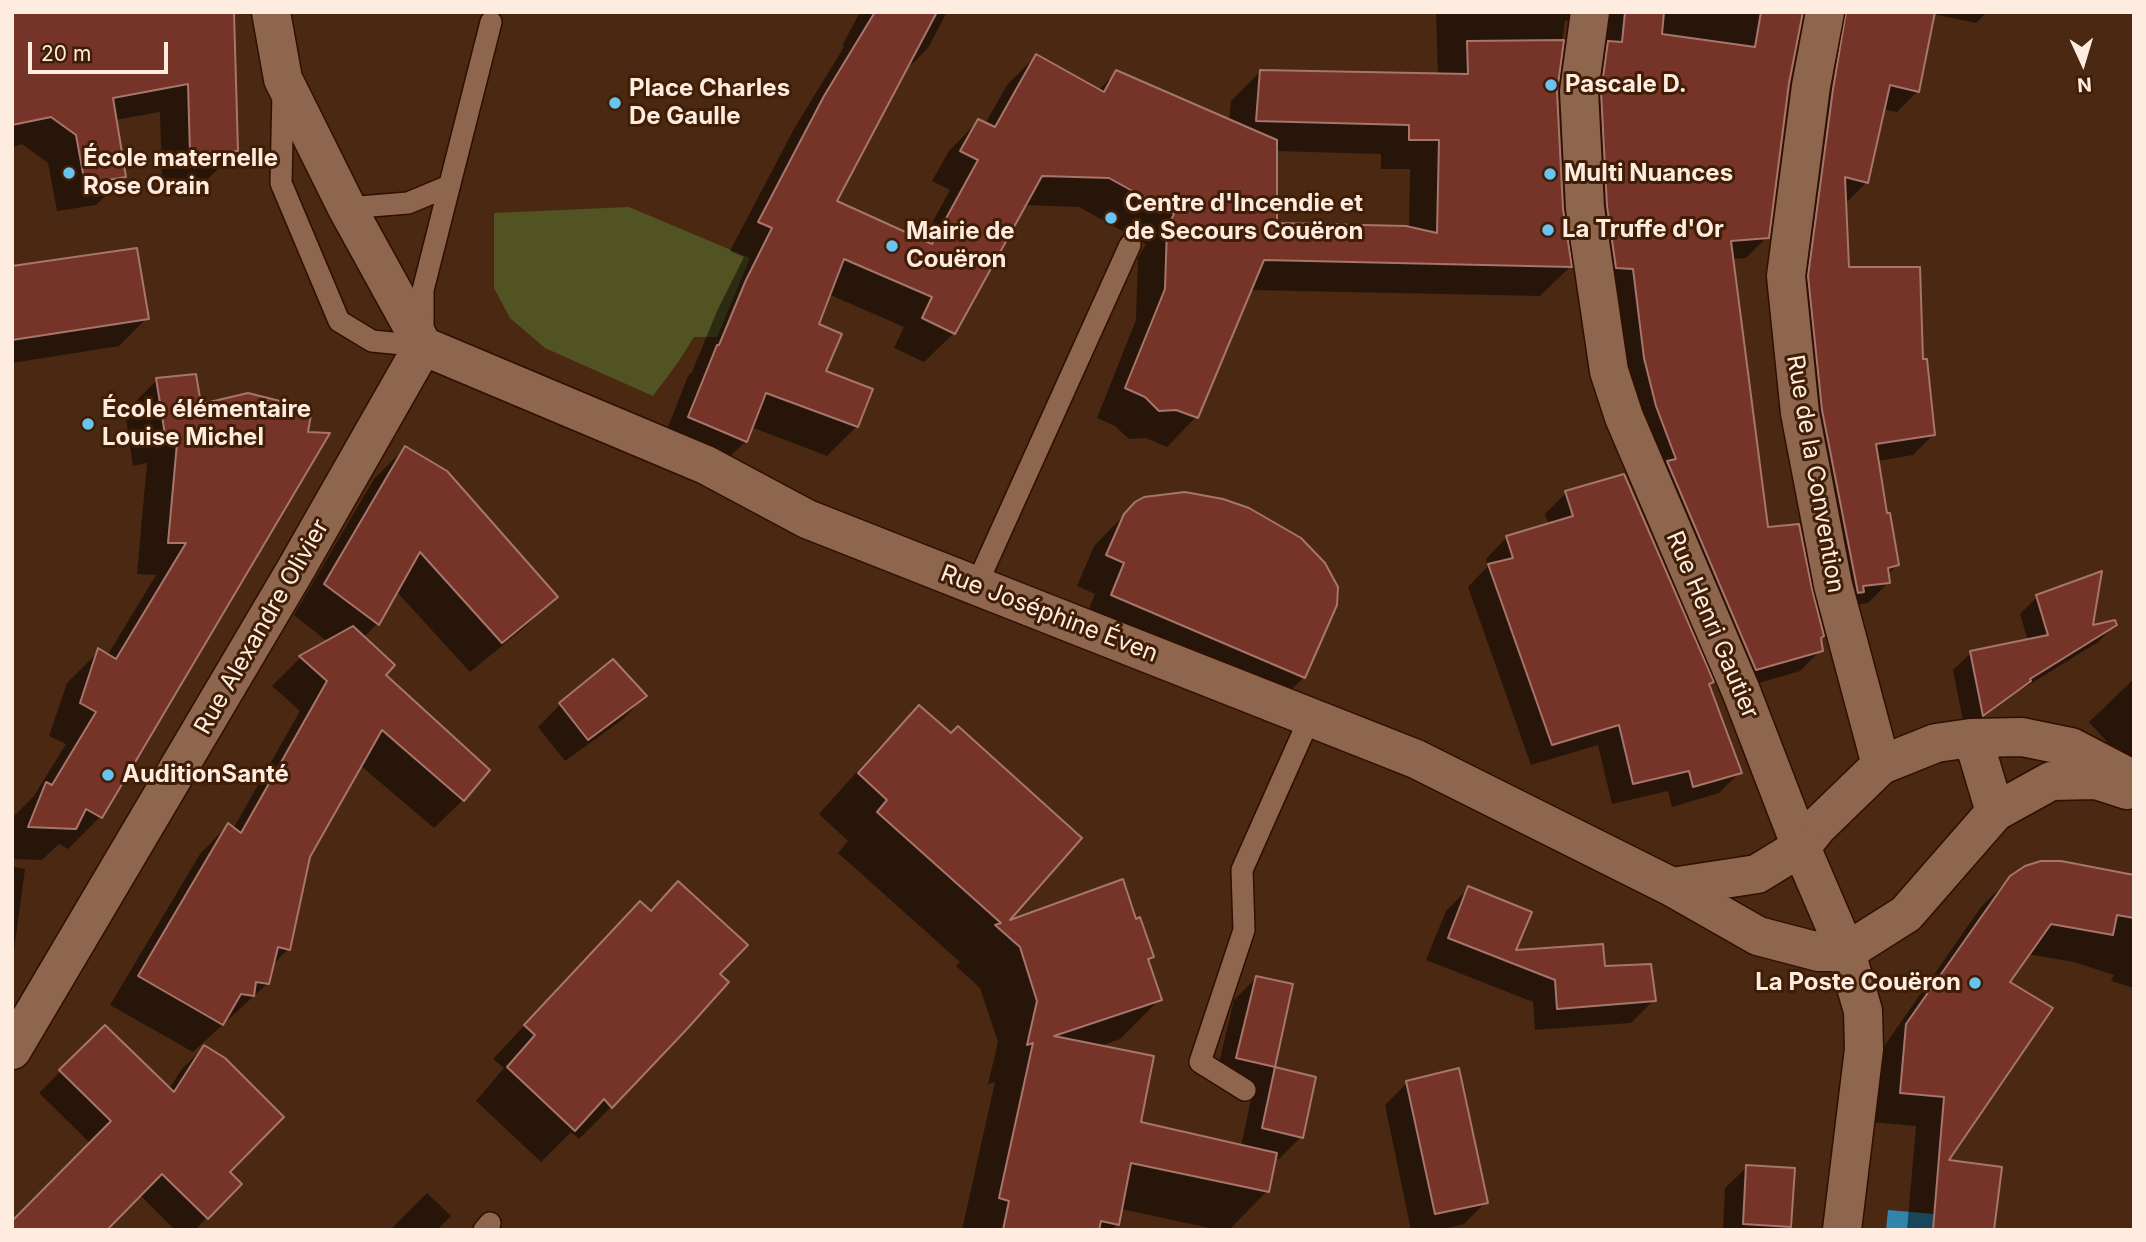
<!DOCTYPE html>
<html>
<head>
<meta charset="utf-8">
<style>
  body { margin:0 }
  #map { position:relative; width:2146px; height:1242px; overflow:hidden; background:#4b2811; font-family:Inter,sans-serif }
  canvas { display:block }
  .frame { position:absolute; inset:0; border:14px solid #ffece1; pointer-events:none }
  .north { position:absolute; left:2048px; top:28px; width:70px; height:70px; -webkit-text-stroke:5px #401e06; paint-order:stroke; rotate:176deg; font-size:19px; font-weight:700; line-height:28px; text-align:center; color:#ffece1 }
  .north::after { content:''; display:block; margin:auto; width:24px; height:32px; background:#ffece1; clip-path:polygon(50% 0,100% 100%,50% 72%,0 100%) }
  .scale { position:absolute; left:28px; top:42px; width:140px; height:32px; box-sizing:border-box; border:4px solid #ffece1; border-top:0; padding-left:9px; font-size:21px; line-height:24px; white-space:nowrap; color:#ffece1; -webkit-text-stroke:5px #401e06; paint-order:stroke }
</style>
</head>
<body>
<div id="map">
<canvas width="2146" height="1242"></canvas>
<div class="frame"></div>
<div class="north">N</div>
<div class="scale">20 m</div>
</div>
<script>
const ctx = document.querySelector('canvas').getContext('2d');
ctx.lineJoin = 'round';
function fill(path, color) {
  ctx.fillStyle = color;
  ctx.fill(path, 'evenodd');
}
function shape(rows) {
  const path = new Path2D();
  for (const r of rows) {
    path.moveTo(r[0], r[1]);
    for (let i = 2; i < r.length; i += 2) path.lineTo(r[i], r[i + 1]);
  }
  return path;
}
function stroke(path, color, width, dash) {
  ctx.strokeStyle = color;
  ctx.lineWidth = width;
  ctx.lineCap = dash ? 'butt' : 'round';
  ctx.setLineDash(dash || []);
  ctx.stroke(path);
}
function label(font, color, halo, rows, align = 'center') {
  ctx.font = font + ' Inter,sans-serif';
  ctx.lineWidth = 6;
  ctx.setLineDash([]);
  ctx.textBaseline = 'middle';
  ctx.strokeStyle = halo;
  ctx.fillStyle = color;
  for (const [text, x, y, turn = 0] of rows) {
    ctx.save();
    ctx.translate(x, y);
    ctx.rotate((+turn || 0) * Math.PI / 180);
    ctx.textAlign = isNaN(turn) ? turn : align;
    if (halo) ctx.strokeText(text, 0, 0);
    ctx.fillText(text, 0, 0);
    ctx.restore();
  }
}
fill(shape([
  [629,207,750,258,717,337,694,337,679,361,653,396,545,348,510,318,494,288,494,213]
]), '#515422');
fill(shape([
  [1888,1210,1934,1214,1933,1230,1886,1230]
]), '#3184aa');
fill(shape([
  [12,12,232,12,236,151,208,179,162,181,160,112,115,120,124,177,96,205,57,211,48,163,22,144,12,147],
  [860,12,947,12,928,48,903,73,835,202,922,241,950,190,932,181,949,151,978,121,985,124,1007,85,1036,56,1098,91,1116,72,1229,121,1231,101,1260,72,1438,75,1436,12,1592,12,1573,23,1565,20,1556,88,1561,209,1570,267,1540,296,1249,290,1196,417,1167,447,1146,438,1129,439,1115,426,1097,418,1136,320,1138,258,1146,244,1079,207,1024,205,954,333,924,362,894,348,904,327,828,294,816,324,824,372,857,426,827,456,751,427,746,441,716,470,660,447,688,376,692,372,717,311,744,257,730,251,795,127,844,47,842,46],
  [1275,151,1381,154,1381,169,1410,169,1409,229,1275,224],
  [1607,12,1801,12,1788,83,1767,237,1746,258,1732,259,1766,528,1819,639,1821,650,1800,671,1735,690,1636,428,1581,114],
  [1811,12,1987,12,1976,23,1933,14,1918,91,1897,112,1883,109,1867,182,1846,203,1847,269,1922,360,1933,435,1913,455,1877,461,1886,515,1897,565,1888,575,1889,582,1868,603,1848,606,1802,431],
  [12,268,147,318,119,346,12,363],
  [157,380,199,406,248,395,100,817,68,849,59,844,42,860,12,859,14,816,34,796,66,744,49,736,67,683,99,651,107,656,156,575,137,574,147,463,133,466,125,412],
  [405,448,555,597,524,628,470,672,396,591,377,624,363,638,384,675,487,770,463,800,434,828,360,765,309,856,288,949,272,966,268,983,193,1052,110,1005,200,854,228,825,233,829,300,711,272,686,300,658,328,642,294,615,374,479],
  [1566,493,1711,682,1708,686,1740,772,1719,793,1672,807,1668,791,1612,804,1598,745,1531,765,1468,587,1488,566,1486,559,1507,537,1549,525,1545,514],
  [1136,503,1249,510,1285,529,1313,551,1332,575,1304,677,1274,707,1082,626,1095,594,1077,586,1094,546],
  [2037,597,2091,627,2115,625,2098,642,2019,691,1965,731,1953,670,1971,653,2028,641,2020,614],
  [613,661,645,696,623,719,565,761,538,727,560,705],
  [2134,679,2134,772,2089,722],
  [919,707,1004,924,1134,921,1152,957,1147,962,1160,999,1120,1039,1098,1047,1139,1124,1241,1147,1253,1089,1215,1080,1234,1000,1256,978,1291,986,1273,1069,1314,1078,1301,1137,1279,1159,1274,1158,1267,1191,1229,1230,1219,1230,1121,1209,1118,1224,1112,1230,962,1230,995,1082,988,1084,998,1042,980,988,956,966,960,962,838,853,848,841,819,814,879,747],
  [14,867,25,869,12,965,12,868],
  [2134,876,2134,988,2111,981,2114,975,2074,962,2027,954,2007,982,1946,1162,1992,1230,1907,1230,1916,1126,1871,1122,1878,1055,1981,907,2011,877],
  [678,883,717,974,611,1107,579,1139,571,1132,541,1162,476,1101,504,1068,493,1059,608,936,649,912],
  [1468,889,1513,952,1654,1000,1631,1023,1535,1030,1533,1002,1426,960,1446,911],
  [105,1027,169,1089,182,1069,204,1047,227,1172,239,1184,195,1230,175,1230,139,1194,107,1227,110,1230,12,1230,91,1144,39,1093],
  [1407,1083,1486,1202,1464,1224,1439,1230,1411,1230,1385,1105],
  [1747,1167,1790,1226,1786,1230,1723,1230,1725,1188],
  [427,1193,451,1216,437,1230,390,1230]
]), '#0007');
const building = shape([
  [12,12,234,12,238,151,190,153,188,84,113,98,126,177,85,184,76,135,51,117,12,125,12,12],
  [875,12,937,12,837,201,932,244,978,160,960,151,978,119,995,127,1036,54,1104,92,1116,70,1277,140,1277,223,1406,226,1437,233,1439,140,1409,140,1409,125,1256,121,1260,70,1468,74,1467,41,1564,40,1557,92,1563,209,1572,267,1264,260,1198,418,1176,410,1159,411,1145,397,1125,388,1165,289,1167,227,1174,214,1109,178,1042,176,955,334,922,318,932,297,844,259,819,324,842,334,826,371,873,389,858,427,766,393,747,442,688,417,717,345,719,345,746,280,772,228,758,222,824,96,875,12],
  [1625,12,1664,12,1662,34,1755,47,1761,12,1803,12,1789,83,1769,238,1731,241,1768,527,1799,524,1812,589,1824,636,1821,638,1823,651,1756,670,1667,461,1676,459,1656,406,1644,358,1633,269,1616,268,1607,206,1601,92,1608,41,1622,42,1625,12],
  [1846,12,1935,12,1919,92,1890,85,1868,183,1845,177,1849,267,1920,267,1923,359,1927,359,1935,435,1876,444,1887,513,1890,513,1899,565,1888,568,1890,583,1863,586,1864,592,1858,593,1822,410,1808,276,1833,89,1846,12],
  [137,248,149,319,12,340,12,266,137,248],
  [196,374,201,404,248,393,312,409,308,432,330,433,102,818,86,809,76,829,28,827,46,782,52,785,96,712,80,703,98,648,116,659,186,543,168,543,178,432,165,435,156,378,196,374],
  [405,446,447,471,558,597,502,643,420,552,379,625,324,584,405,446],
  [1624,474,1714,682,1709,684,1742,773,1693,787,1689,771,1633,784,1619,725,1552,745,1488,564,1513,558,1506,536,1573,516,1565,491,1624,474],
  [1185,492,1223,499,1249,508,1301,538,1325,563,1338,587,1337,605,1305,678,1111,595,1124,563,1106,555,1124,514,1135,502,1144,497,1185,492],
  [2102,571,2093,625,2115,620,2117,625,2030,679,2031,681,1983,716,1970,651,2048,635,2036,595,2102,571],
  [353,626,395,665,386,675,490,770,464,801,382,730,310,857,290,950,278,947,269,984,256,982,254,996,241,994,223,1025,138,976,228,823,241,833,327,681,299,656,353,626],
  [613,659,647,696,588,740,559,703,613,659],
  [919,705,951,733,958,726,1082,838,1010,920,1123,879,1136,919,1140,917,1154,957,1148,959,1162,1000,1054,1036,1154,1056,1141,1122,1277,1153,1269,1192,1131,1163,1119,1225,1101,1221,1099,1230,1003,1230,1009,1201,999,1198,1033,1043,1027,1045,1037,1001,1020,947,995,925,1001,923,877,812,887,800,858,773,919,705],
  [2041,861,2061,861,2134,875,2134,918,2117,915,2113,935,2051,924,2010,982,2053,1008,1949,1160,2002,1167,1994,1230,1933,1230,1944,1097,1900,1093,1906,1024,2010,876,2025,866,2041,861],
  [678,881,748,945,720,974,729,982,687,1029,612,1108,604,1099,575,1131,507,1067,535,1035,524,1025,640,901,651,911,678,881],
  [1468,886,1532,912,1516,950,1603,944,1605,966,1651,964,1656,1001,1557,1009,1555,980,1448,938,1468,886],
  [1256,976,1293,984,1275,1067,1236,1058,1256,976],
  [105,1025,174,1092,204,1045,225,1058,284,1117,230,1172,242,1184,208,1219,162,1174,107,1230,12,1230,12,1221,111,1121,59,1070,105,1025],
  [1275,1067,1316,1077,1303,1138,1262,1128,1275,1067],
  [1459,1068,1488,1203,1435,1214,1406,1081,1459,1068],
  [1746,1165,1795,1168,1791,1227,1743,1224,1746,1165]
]);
fill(building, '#763327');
stroke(building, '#a6756b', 2);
const service = shape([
  [283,92,281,183,339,321,372,341,423,346,423,290,491,22],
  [347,208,408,203,449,186],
  [976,586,1130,245],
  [1245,1090,1200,1062,1244,930,1242,870,1311,715],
  [484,1230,490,1223]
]);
const minor = shape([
  [1590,12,1579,91,1585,208,1609,371,1624,417,1741,691,1801,847,1818,826,1881,765,1936,743,1971,738,2022,737,2071,747,2134,780],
  [1825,12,1811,86,1786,276,1800,413,1833,585,1881,765],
  [1971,738,1978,755,1995,812],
  [1846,952,1906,914,1995,812,2051,781,2096,780,2127,790]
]);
const tertiary = shape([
  [271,12,283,79,347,208,423,346],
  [423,346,706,465,807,519,1416,759,1672,887,1758,936,1819,952,1846,952],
  [1672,887,1757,874,1801,847,1846,952,1863,1011,1864,1049,1842,1230],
  [12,1050,296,569,423,346]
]);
stroke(service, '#300f00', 24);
stroke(minor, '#300f00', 41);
stroke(tertiary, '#300f00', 41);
stroke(service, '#8e664e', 21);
stroke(minor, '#8e664e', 38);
stroke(tertiary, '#8e664e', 38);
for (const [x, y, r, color] of [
  [1551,85,7,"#68c4f0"],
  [615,103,7,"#68c4f0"],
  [69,173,7,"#68c4f0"],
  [1550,174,7,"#68c4f0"],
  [1111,218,7,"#68c4f0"],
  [1548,230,7,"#68c4f0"],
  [892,246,7,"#68c4f0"],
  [88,424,7,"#68c4f0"],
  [108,775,7,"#68c4f0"],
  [1975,983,7,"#68c4f0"]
]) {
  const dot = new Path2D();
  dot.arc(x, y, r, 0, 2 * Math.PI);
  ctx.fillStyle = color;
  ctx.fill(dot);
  stroke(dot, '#401e06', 2.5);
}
label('bold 24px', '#ffece1', '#401e06', [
  ["Pascale D.",1565,85],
  ["Place Charles",629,89],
  ["De Gaulle",629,117],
  ["École maternelle",83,159],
  ["Rose Orain",83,187],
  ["Multi Nuances",1564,174],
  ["Centre d'Incendie et",1125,204],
  ["de Secours Couëron",1125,232],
  ["La Truffe d'Or",1562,230],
  ["Mairie de",906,232],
  ["Couëron",906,260],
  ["École élémentaire",102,410],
  ["Louise Michel",102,438],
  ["AuditionSanté",122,775],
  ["La Poste Couëron",1961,983,"right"]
], 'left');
label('24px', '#ffece1', '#401e06', [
  ["Rue de la Convention",1815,474,80],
  ["Rue Joséphine Éven",1049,614,21],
  ["Rue Henri Gautier",1712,625,67],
  ["Rue Alexandre Olivier",262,627,-60]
]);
</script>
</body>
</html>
